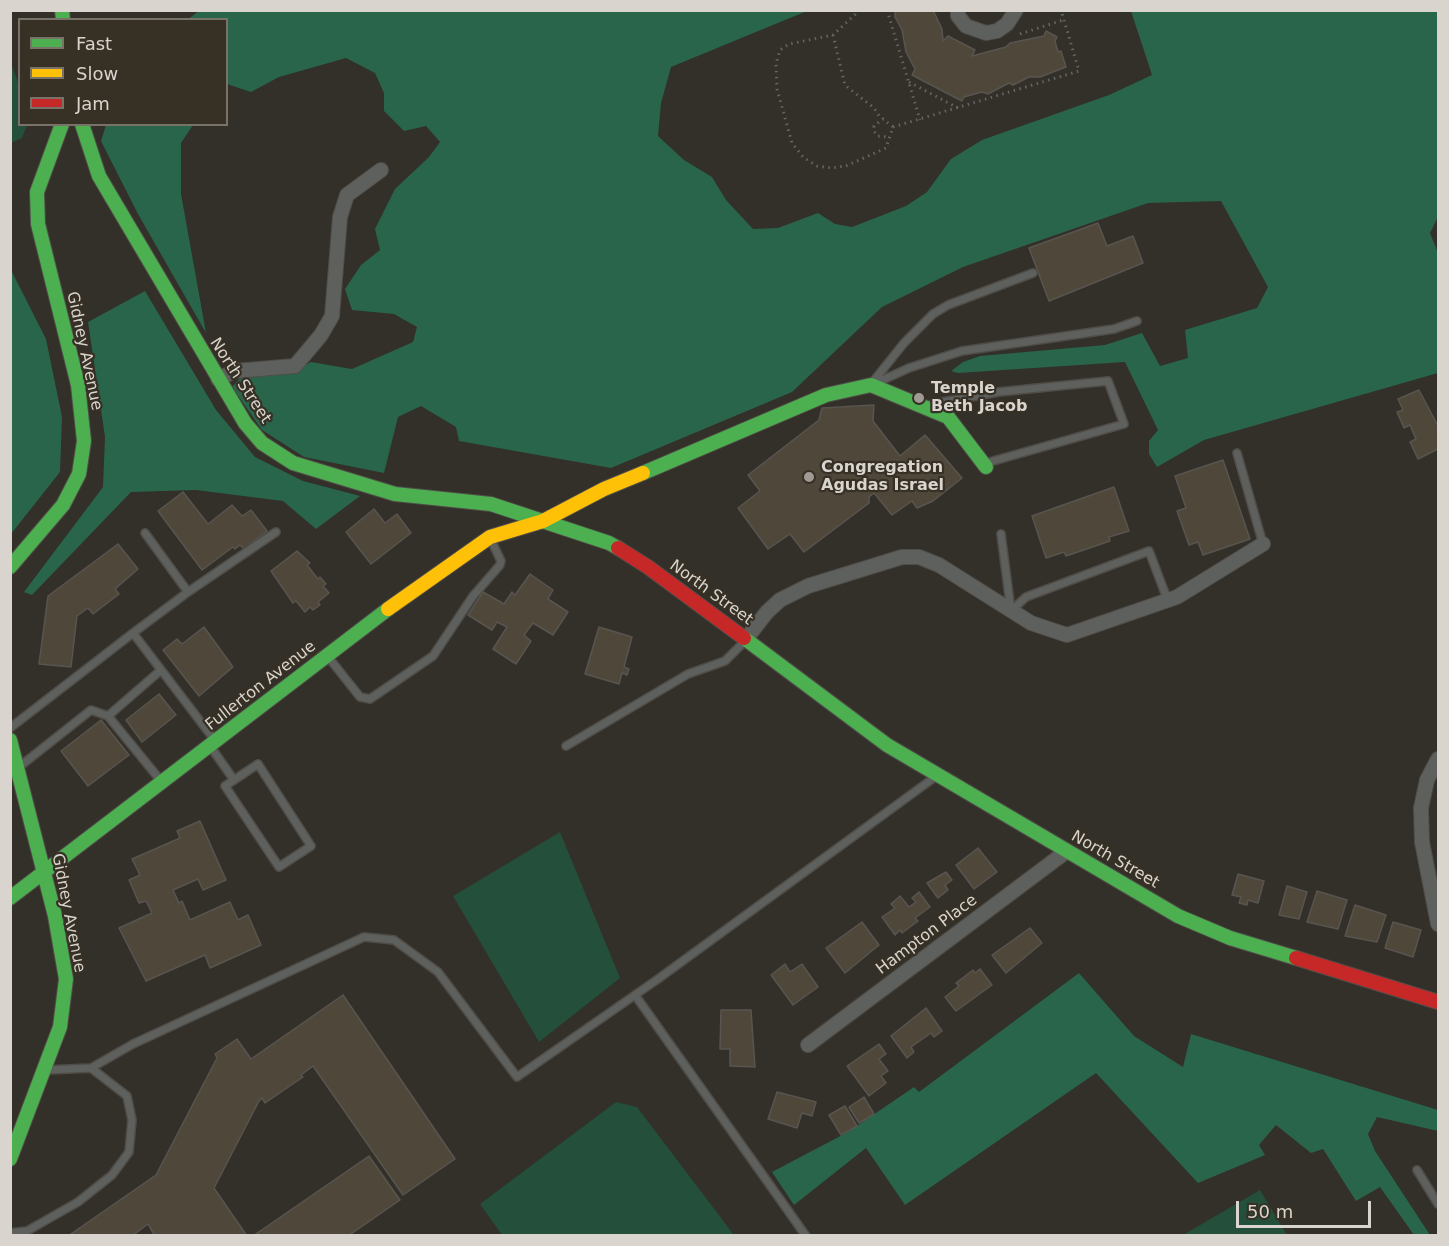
<!DOCTYPE html>
<html>
<head>
<meta charset="utf-8">
<style>
  body { margin:0 }
  #map { position:relative; width:1449px; height:1246px; overflow:hidden; background:#332f29; font-family:"DejaVu Sans",sans-serif }
  canvas { display:block }
  .frame { position:absolute; inset:0; border:12px solid #d9d5ce; pointer-events:none }
  .legend { position:absolute; left:18px; top:18px; width:210px; height:108px; box-sizing:border-box; background:#373025; border:2px solid #787269; margin:0; padding:8px 10px; list-style:none; font-size:18px; color:#d9d5ce }
  .legend li { display:flex; align-items:center; gap:12px; height:30px }
  .legend b { width:30px; border:2px solid #787269 }
  .scale { position:absolute; left:1236px; top:1201px; width:135px; height:27px; box-sizing:border-box; border:3px solid #d9d5ce; border-top:0; padding-left:8px; font-size:18px; line-height:21px; white-space:nowrap; color:#d9d5ce; -webkit-text-stroke:4px #373025; paint-order:stroke }
</style>
</head>
<body>
<div id="map">
<canvas width="1449" height="1246"></canvas>
<div class="frame"></div>
<ul class="legend">
<li><b style="height:8px;background:#4caf50"></b>Fast</li>
<li><b style="height:8px;background:#ffc107"></b>Slow</li>
<li><b style="height:8px;background:#c62828"></b>Jam</li>
</ul>
<div class="scale">50 m</div>
</div>
<script>
const ctx = document.querySelector('canvas').getContext('2d');
ctx.lineJoin = 'round';
function fill(path, color) {
  ctx.fillStyle = color;
  ctx.fill(path, 'evenodd');
}
function shape(rows) {
  const path = new Path2D();
  for (const r of rows) {
    path.moveTo(r[0], r[1]);
    for (let i = 2; i < r.length; i += 2) path.lineTo(r[i], r[i + 1]);
  }
  return path;
}
function stroke(path, color, width, dash) {
  ctx.strokeStyle = color;
  ctx.lineWidth = width;
  ctx.lineCap = dash ? 'butt' : 'round';
  ctx.setLineDash(dash || []);
  ctx.stroke(path);
}
function label(font, color, halo, rows, align = 'center') {
  ctx.font = font + ' "DejaVu Sans",sans-serif';
  ctx.lineWidth = 4.5;
  ctx.setLineDash([]);
  ctx.textBaseline = 'middle';
  ctx.strokeStyle = halo;
  ctx.fillStyle = color;
  for (const [text, x, y, turn = 0] of rows) {
    ctx.save();
    ctx.translate(x, y);
    ctx.rotate((+turn || 0) * Math.PI / 180);
    ctx.textAlign = isNaN(turn) ? turn : align;
    if (halo) ctx.strokeText(text, 0, 0);
    ctx.fillText(text, 0, 0);
    ctx.restore();
  }
}
fill(shape([
  [10,61,19,85,20,124,27,125,22,138,11,143],
  [560,832,620,978,539,1042,453,896],
  [616,1102,637,1107,734,1235,502,1235,480,1204],
  [1260,1190,1287,1235,1183,1235]
]), '#234f3b');
fill(shape([
  [200,10,807,11,671,67,661,103,658,136,684,160,712,177,726,200,753,229,778,228,818,213,835,224,852,227,906,206,927,192,951,159,982,140,1109,95,1152,75,1131,11,1438,11,1438,217,1430,233,1438,253,1438,373,1204,440,1157,467,1149,454,1149,441,1158,430,1125,362,958,373,951,371,963,362,980,356,1105,345,1142,333,1160,366,1188,358,1185,330,1257,308,1268,287,1221,201,1148,203,963,267,882,307,792,392,611,468,459,441,456,427,421,406,398,417,384,473,304,457,262,430,232,387,242,376,294,372,311,362,352,369,413,342,417,327,394,314,352,310,345,289,361,265,380,250,375,229,395,189,429,157,440,142,426,126,404,131,384,111,384,93,375,73,346,58,279,77,251,92,227,84,226,20,187,20],
  [106,125,193,125,181,143,181,194,206,333,138,214,101,141],
  [11,270,46,339,62,417,60,472,11,534],
  [145,291,216,410,255,457,303,481,360,496,316,529,283,501,196,490,131,492,32,595,24,592,103,487,105,437,88,322],
  [1079,973,1134,1036,1183,1067,1191,1034,1438,1110,1438,1131,1377,1117,1368,1134,1375,1151,1430,1235,1414,1235,1380,1187,1356,1201,1323,1149,1311,1153,1276,1125,1259,1145,1265,1155,1198,1183,1096,1073,905,1205,866,1148,794,1205,772,1172,848,1132,914,1087,919,1092]
]), '#29654b');
const building = shape([
  [895,10,933,10,942,29,943,41,948,36,975,50,972,56,1006,47,1010,43,1044,36,1046,31,1057,37,1055,41,1058,52,1061,51,1066,67,1040,77,1029,77,1013,85,1009,83,988,94,982,92,964,97,962,101,912,75,915,69,906,52,902,30,895,17,895,10],
  [1098,223,1107,246,1133,236,1143,263,1049,301,1029,248,1098,223],
  [1419,390,1438,426,1438,449,1418,459,1410,442,1416,439,1410,425,1404,428,1397,412,1403,410,1398,399,1419,390],
  [874,405,873,421,900,456,925,435,962,478,933,501,917,508,912,501,892,515,874,493,869,497,869,503,804,552,790,534,768,549,738,508,760,491,748,475,819,420,822,408,874,405],
  [1223,460,1250,539,1203,555,1198,542,1189,545,1177,511,1186,508,1175,476,1223,460],
  [1114,487,1129,531,1109,537,1110,541,1066,556,1064,552,1046,558,1032,516,1114,487],
  [183,492,208,524,232,505,242,516,251,510,267,531,244,549,240,545,235,549,233,547,202,570,158,511,183,492],
  [374,509,385,523,397,514,411,533,371,564,346,532,374,509],
  [118,544,138,569,115,589,119,594,93,614,88,608,77,616,71,667,39,664,48,596,118,544],
  [297,551,310,563,307,565,318,579,320,577,326,584,323,586,329,593,318,602,320,605,313,610,310,607,305,612,296,601,293,603,271,571,297,551],
  [530,574,553,590,548,599,568,612,553,635,533,623,524,635,531,641,516,664,493,649,507,627,497,622,492,630,468,615,483,592,504,604,512,592,515,595,530,574],
  [204,627,233,667,199,696,163,650,177,639,182,644,204,627],
  [599,627,632,637,624,667,629,669,627,675,622,673,619,684,585,674,599,627],
  [159,694,176,715,142,742,126,720,159,694],
  [101,720,129,755,88,786,61,751,101,720],
  [200,821,226,880,203,890,198,879,173,890,179,903,182,901,190,920,230,902,238,920,248,915,261,945,210,968,205,955,146,981,119,928,152,913,146,901,139,903,129,880,140,875,132,859,180,838,177,831,200,821],
  [978,848,997,872,974,889,956,865,978,848],
  [946,872,952,880,945,885,948,890,938,898,927,883,946,872],
  [1238,874,1264,881,1258,903,1248,900,1247,905,1239,903,1241,897,1232,895,1238,874],
  [1287,886,1307,892,1299,919,1279,915,1287,886],
  [1317,891,1347,900,1338,929,1307,922,1317,891],
  [919,892,930,907,915,918,918,921,902,933,900,930,895,935,882,917,895,908,891,904,900,896,909,907,916,902,912,898,919,892],
  [1355,905,1386,915,1377,942,1345,936,1355,905],
  [862,922,879,945,845,973,826,948,862,922],
  [1393,922,1421,930,1413,957,1385,948,1393,922],
  [1030,928,1042,943,1006,973,992,955,1030,928],
  [785,964,790,972,802,964,818,987,793,1005,771,975,785,964],
  [980,969,992,985,956,1011,945,997,959,986,956,983,973,970,975,973,980,969],
  [343,995,455,1159,403,1195,313,1066,301,1075,303,1077,265,1103,262,1098,259,1101,214,1188,247,1236,155,1236,148,1224,132,1236,68,1236,156,1175,217,1058,215,1054,237,1039,251,1059,343,995],
  [926,1008,942,1031,934,1037,931,1033,911,1047,914,1052,907,1058,891,1036,926,1008],
  [721,1010,751,1010,755,1067,730,1066,730,1049,720,1049,721,1010],
  [879,1044,886,1054,879,1059,888,1071,881,1076,886,1083,869,1096,847,1066,879,1044],
  [777,1092,816,1102,812,1116,802,1113,797,1128,768,1119,777,1092],
  [864,1097,874,1114,859,1123,849,1107,864,1097],
  [845,1106,857,1126,841,1135,829,1115,845,1106],
  [369,1156,400,1200,348,1236,253,1236,369,1156]
]);
fill(building, '#4f483a');
stroke(building, '#585550', 1.5);
const lane = shape([
  [872,383,904,343,933,314,948,305,1033,273],
  [876,383,909,368,962,351,1114,329,1137,321],
  [932,404,998,392,1108,381,1124,424,986,463],
  [1237,453,1263,544],
  [145,533,188,592,276,532],
  [1001,534,1011,611,1026,597,1149,551,1168,601],
  [188,592,133,633,213,738],
  [329,658,360,697,370,699,433,656,473,596,500,565,501,561,491,540],
  [108,716,161,670],
  [10,728,133,633],
  [210,746,234,780,258,764,311,846,279,867,225,786,234,780],
  [566,746,688,674,725,661,745,641],
  [19,767,91,710,108,716,161,781],
  [635,995,806,1236],
  [47,1070,91,1068,133,1044,364,937,394,940,438,972,517,1077,658,979,935,777],
  [1417,1170,1438,1204],
  [10,1233,27,1231,78,1202,112,1175,129,1152,132,1120,127,1096,91,1068]
]);
const street = shape([
  [958,10,958,16,966,26,986,33,997,31,1007,24,1016,10],
  [218,379,235,371,295,366,321,335,332,316,340,217,347,195,381,170],
  [746,639,767,612,780,600,808,586,902,557,919,557,939,565,1031,623,1067,635,1177,597,1263,544],
  [1438,759,1427,780,1421,808,1422,842,1438,924],
  [808,1045,1067,851]
]);
const fast = shape([
  [62,10,63,20],
  [82,124,99,176,245,423,262,443,293,463,395,494,491,504,609,543,618,548],
  [643,473,826,395,871,385,948,417,986,467],
  [10,567,63,505,79,474,84,441,78,385,38,224,37,192,62,124],
  [744,638,887,745,1178,916,1230,938,1296,958],
  [10,740,55,916,66,979,60,1027,10,1159],
  [10,898,388,609]
]);
const slow = shape([
  [388,609,490,537,543,521,604,489,643,473]
]);
const jam = shape([
  [618,548,648,567,744,638],
  [1296,958,1438,1002]
]);
stroke(lane, '#504d48', 10);
stroke(street, '#504d48', 16);
stroke(fast, '#504d48', 16);
stroke(slow, '#504d48', 16);
stroke(jam, '#504d48', 16);
stroke(shape([
  [860,10,833,35,789,44,780,50,776,64,777,89,792,143,803,157,817,166,831,168,846,166,886,148,893,127,883,119,874,126,874,131,877,136,888,137],
  [887,10,920,120],
  [1020,34,1063,20],
  [833,35,845,85,874,108,881,119],
  [909,82,958,108],
  [893,127,1079,71,1061,10]
]), '#656563', 3, [1.5, 4.5]);
stroke(lane, '#5e605e', 7);
stroke(street, '#5e605e', 14);
stroke(fast, '#4caf50', 14);
stroke(slow, '#ffc107', 14);
stroke(jam, '#c62828', 14);
for (const [x, y, r, color] of [
  [919,398,6,"#9f9b94"],
  [809,477,6,"#9f9b94"]
]) {
  const dot = new Path2D();
  dot.arc(x, y, r, 0, 2 * Math.PI);
  ctx.fillStyle = color;
  ctx.fill(dot);
  stroke(dot, '#373025', 2);
}
label('16px', '#d9d5ce', '#373025', [
  ["Gidney Avenue",84,351,78],
  ["North Street",240,381,57],
  ["North Street",711,593,36],
  ["Fullerton Avenue",261,686,-38],
  ["North Street",1115,860,30],
  ["Gidney Avenue",68,913,79],
  ["Hampton Place",927,935,-37]
]);
label('bold 16px', '#d9d5ce', '#373025', [
  ["Temple",931,389],
  ["Beth Jacob",931,407],
  ["Congregation",821,468],
  ["Agudas Israel",821,486]
], 'left');
</script>
</body>
</html>
